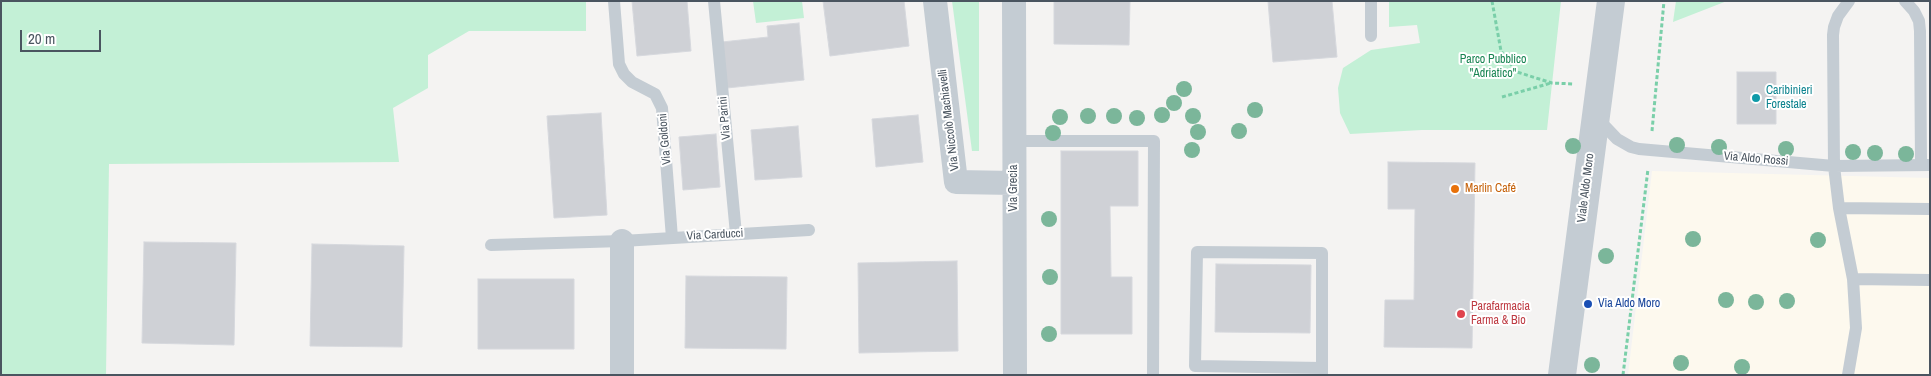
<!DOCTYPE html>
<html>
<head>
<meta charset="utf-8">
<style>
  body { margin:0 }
  #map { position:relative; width:1931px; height:376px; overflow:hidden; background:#f4f3f2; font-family:"Archivo Narrow",sans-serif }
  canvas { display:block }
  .frame { position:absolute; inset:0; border:2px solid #4a5560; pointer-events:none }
  .scale { position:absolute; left:20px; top:30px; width:81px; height:22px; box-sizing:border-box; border:2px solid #4a5560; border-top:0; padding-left:6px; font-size:15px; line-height:18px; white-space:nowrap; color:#4a5560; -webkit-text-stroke:4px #fff; paint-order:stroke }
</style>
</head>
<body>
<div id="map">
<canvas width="1931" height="376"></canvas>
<div class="frame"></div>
<div class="scale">20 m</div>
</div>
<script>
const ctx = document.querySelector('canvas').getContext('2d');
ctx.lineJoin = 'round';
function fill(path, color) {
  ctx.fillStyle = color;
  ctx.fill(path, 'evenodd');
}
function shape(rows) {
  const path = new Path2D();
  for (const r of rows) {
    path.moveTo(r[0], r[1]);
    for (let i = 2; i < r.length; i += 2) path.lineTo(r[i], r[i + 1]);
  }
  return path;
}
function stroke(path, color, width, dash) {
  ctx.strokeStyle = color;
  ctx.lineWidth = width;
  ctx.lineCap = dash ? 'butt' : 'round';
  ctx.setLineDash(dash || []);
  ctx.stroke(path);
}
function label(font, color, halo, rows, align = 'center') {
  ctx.font = font + ' "Archivo Narrow",sans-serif';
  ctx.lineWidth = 4;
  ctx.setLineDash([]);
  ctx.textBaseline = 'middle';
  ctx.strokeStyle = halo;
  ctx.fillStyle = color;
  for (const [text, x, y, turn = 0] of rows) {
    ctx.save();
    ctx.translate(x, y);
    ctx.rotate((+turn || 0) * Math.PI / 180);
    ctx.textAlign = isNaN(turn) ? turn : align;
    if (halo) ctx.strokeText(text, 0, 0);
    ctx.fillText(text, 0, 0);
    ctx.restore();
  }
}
fill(shape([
  [1652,171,1930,178,1930,375,1628,375]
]), '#fdf9ee');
fill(shape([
  [1,1,586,1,586,31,469,31,428,55,428,88,393,108,399,162,109,164,106,375,1,375],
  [753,1,802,1,804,18,756,23],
  [952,1,979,1,979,151,972,151],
  [1389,1,1561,1,1547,130,1422,130,1350,134,1340,113,1338,88,1343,68,1371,50,1420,43,1417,25,1389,27],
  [1676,1,1727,1,1673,22]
]), '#c3f0d6');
const building = shape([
  [632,1,687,1,691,51,637,56,632,1],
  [823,1,904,1,909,46,830,56,823,1],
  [1054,1,1130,1,1129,45,1054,44,1054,1],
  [1268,1,1332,1,1337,57,1273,62,1268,1],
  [799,23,804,80,727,88,722,42,768,37,767,26,799,23],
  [1737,72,1776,72,1776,124,1737,124,1737,72],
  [601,113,607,215,554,218,547,116,601,113],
  [918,115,923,162,876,167,872,119,918,115],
  [798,126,802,177,755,180,751,130,798,126],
  [716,134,720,187,683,190,679,137,716,134],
  [1061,151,1138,151,1138,206,1110,206,1111,277,1132,277,1132,334,1061,334,1061,151],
  [1388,162,1475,163,1472,348,1384,347,1385,300,1414,300,1415,209,1388,209,1388,162],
  [144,242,236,243,234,345,142,343,144,242],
  [312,244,404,246,402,347,310,346,312,244],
  [957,261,958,351,859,353,858,263,957,261],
  [1216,264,1311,265,1310,333,1215,332,1216,264],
  [686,276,787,277,786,349,685,348,686,276],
  [478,279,574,279,574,349,478,349,478,279]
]);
fill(building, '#cfd1d6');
stroke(building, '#d6d8dd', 1);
stroke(shape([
  [1492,1,1501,51,1517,72,1552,83,1574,84],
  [1502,97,1551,83],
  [1652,131,1664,1],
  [1623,375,1648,169]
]), '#7acfa9', 3, [4, 2.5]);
stroke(shape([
  [614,1,619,64,624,74,632,82,655,94,662,108,672,238],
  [714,1,736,234],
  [1371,1,1371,36],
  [1905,1,1914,11,1919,21,1920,31,1921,165],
  [1597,118,1617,139,1631,147,1639,149,1834,166,1930,165],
  [1014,141,1154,141,1153,375],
  [1839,208,1930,209],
  [491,245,622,241,809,230],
  [1853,279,1930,280],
  [1322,368,1195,366,1197,252,1322,253,1322,375],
  [1848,375,1856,328,1853,279,1839,208,1834,166,1833,35,1834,27,1838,16,1849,1]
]), '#c4ccd3', 12);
stroke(shape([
  [935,1,956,182,1014,183],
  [1014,1,1015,375],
  [622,375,622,241]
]), '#c4ccd3', 24);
stroke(shape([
  [1562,375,1611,1]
]), '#c4ccd3', 28);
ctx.fillStyle = '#7bb69a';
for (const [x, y] of [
  [1184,89],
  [1174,103],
  [1255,110],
  [1162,115],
  [1088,116],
  [1114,116],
  [1193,116],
  [1060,117],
  [1137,118],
  [1239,131],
  [1198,132],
  [1053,133],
  [1677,145],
  [1573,146],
  [1719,147],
  [1786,149],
  [1192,150],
  [1853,152],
  [1875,153],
  [1906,154],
  [1049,219],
  [1693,239],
  [1818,240],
  [1606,256],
  [1050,277],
  [1726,300],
  [1787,301],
  [1756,302],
  [1049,334],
  [1681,363],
  [1592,365],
  [1742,367]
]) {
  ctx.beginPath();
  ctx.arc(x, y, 8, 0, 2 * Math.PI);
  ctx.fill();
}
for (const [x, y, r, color] of [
  [1756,98,5,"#0f9aa8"],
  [1455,189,5,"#e8710a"],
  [1588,304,5,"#1a4fb4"],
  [1461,314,5,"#e0444e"]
]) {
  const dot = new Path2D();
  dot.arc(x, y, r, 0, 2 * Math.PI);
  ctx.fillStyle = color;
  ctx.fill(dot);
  stroke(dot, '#fff', 2);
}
label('12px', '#188452', '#fff', [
  ["Parco Pubblico",1493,60],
  ["\"Adriatico\"",1493,74]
]);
label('12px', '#0d838f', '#fff', [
  ["Caribinieri",1766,91],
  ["Forestale",1766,105]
], 'left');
label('12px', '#4a5560', '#fff', [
  ["Via Parini",725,118,-95],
  ["Via Niccolò Machiavelli",949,120,-97],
  ["Via Goldoni",665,139,-95],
  ["Via Aldo Rossi",1756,159,5],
  ["Via Grecia",1014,188,-90],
  ["Viale Aldo Moro",1586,188,-83],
  ["Via Carducci",715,235,-3]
]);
label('12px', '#c56008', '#fff', [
  ["Marlin Café",1465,189]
], 'left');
label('12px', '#164399', '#fff', [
  ["Via Aldo Moro",1598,304]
], 'left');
label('12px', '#be3a42', '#fff', [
  ["Parafarmacia",1471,307],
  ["Farma & Bio",1471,321]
], 'left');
</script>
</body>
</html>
